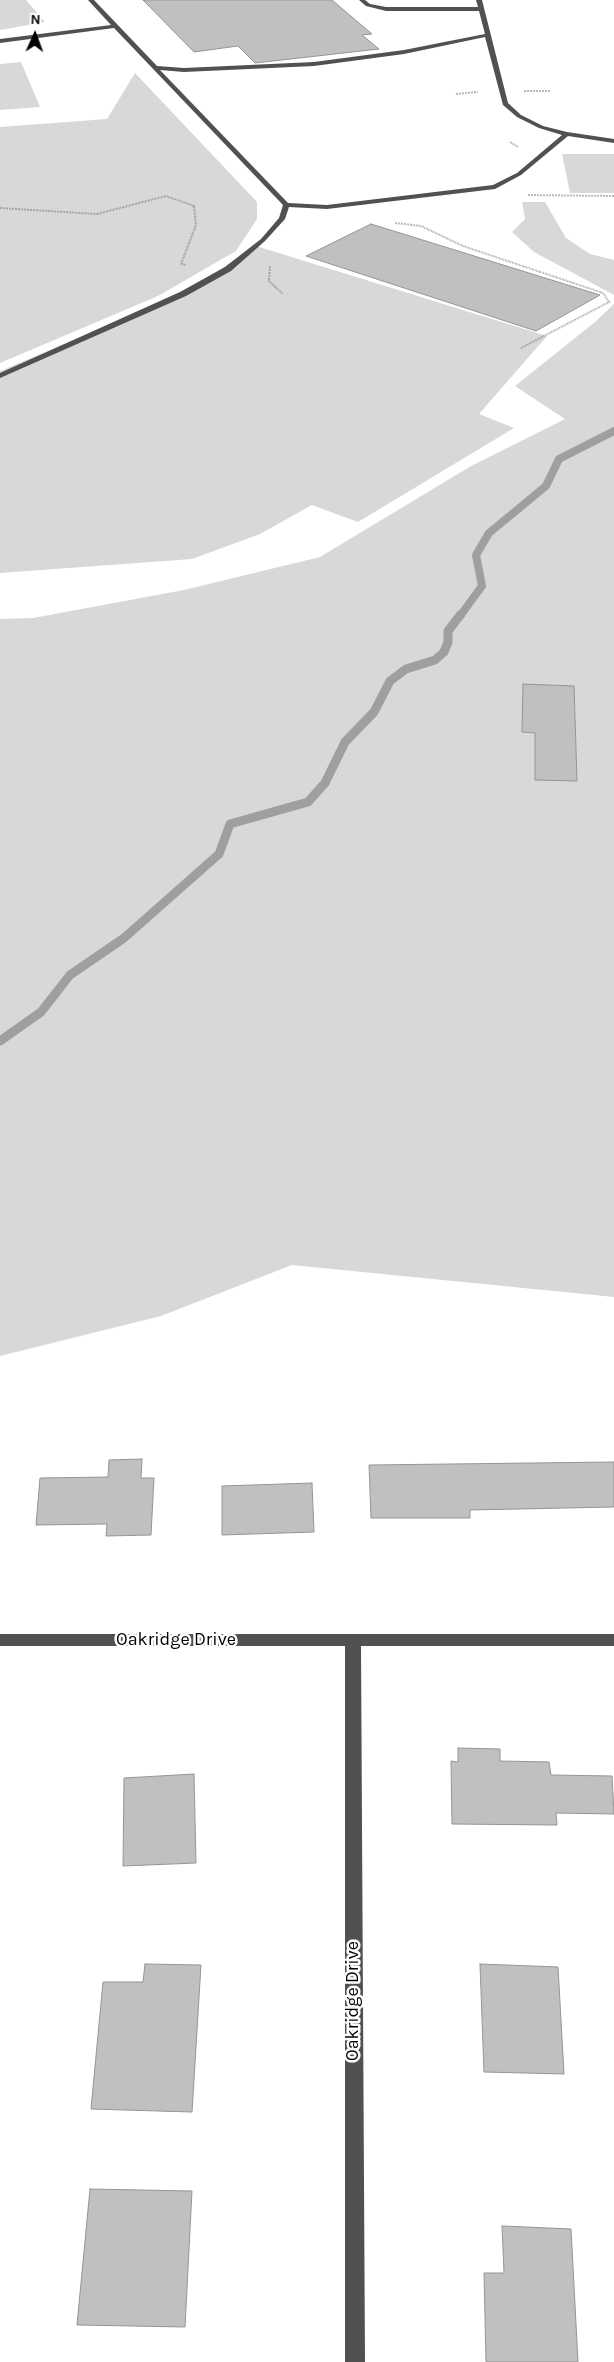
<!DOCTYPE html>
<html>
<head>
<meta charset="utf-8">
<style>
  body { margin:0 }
  #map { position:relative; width:614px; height:2362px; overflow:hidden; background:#fff; font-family:Karla,sans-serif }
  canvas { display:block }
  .north { position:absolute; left:10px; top:10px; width:50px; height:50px; -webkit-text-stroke:4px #fff; paint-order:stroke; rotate:2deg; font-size:14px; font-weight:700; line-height:20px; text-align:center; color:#000 }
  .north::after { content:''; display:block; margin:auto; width:18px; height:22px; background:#000; clip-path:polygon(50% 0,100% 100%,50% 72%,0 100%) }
</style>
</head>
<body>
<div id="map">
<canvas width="614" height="2362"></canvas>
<div class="north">N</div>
</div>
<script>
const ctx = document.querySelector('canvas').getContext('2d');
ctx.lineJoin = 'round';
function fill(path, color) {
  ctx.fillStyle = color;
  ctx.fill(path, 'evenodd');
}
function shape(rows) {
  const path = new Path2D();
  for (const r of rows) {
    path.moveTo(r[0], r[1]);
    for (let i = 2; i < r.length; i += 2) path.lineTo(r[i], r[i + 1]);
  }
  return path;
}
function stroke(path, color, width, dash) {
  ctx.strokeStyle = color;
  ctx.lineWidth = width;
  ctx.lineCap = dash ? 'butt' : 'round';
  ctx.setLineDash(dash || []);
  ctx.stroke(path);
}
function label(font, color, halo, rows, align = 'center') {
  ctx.font = font + ' Karla,sans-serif';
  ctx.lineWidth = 5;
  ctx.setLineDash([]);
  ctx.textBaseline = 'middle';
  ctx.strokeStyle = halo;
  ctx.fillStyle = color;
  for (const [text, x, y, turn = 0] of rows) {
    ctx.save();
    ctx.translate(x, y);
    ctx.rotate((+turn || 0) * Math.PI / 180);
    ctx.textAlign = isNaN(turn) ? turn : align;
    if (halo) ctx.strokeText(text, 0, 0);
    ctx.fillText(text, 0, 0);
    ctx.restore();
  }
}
fill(shape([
  [0,0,26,0,45,22,0,30],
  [21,62,40,107,0,110,0,64],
  [135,73,257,202,257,219,236,251,158,296,0,363,0,127,107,119],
  [562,154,614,154,614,193,570,193],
  [522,202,545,202,566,238,590,254,614,260,614,295,534,252,512,232,525,219],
  [256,246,547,336,479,414,514,428,358,522,312,505,260,534,192,559,0,573,0,371,183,294],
  [614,304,614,1297,292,1265,161,1316,0,1356,0,619,33,618,184,590,320,557,471,466,565,419,515,386,595,322]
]), '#d8d8d8');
stroke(shape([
  [460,616,482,586,476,555,489,533,546,486,559,459,614,431]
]), '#9f9f9f', 8);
stroke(shape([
  [0,1041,41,1012,70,975,124,938,219,854,230,824,308,802,325,783,345,742,374,712,390,681,406,669,435,660,444,652,448,642,448,631,461,614]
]), '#9f9f9f', 9);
const building = shape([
  [143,0,332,0,372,34,362,35,379,49,255,63,238,46,194,52,143,0],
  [371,224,600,295,536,331,306,256,371,224],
  [523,684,574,686,577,781,535,780,535,733,522,732,523,684],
  [142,1459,141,1478,154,1478,151,1535,106,1536,107,1524,36,1525,40,1478,108,1477,109,1460,142,1459],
  [614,1462,614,1507,470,1510,470,1518,371,1518,369,1465,614,1462],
  [312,1483,314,1532,222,1535,222,1486,312,1483],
  [458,1748,500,1749,500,1761,549,1762,551,1775,612,1776,614,1814,556,1813,557,1825,452,1824,451,1761,458,1762,458,1748],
  [194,1774,196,1863,123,1866,124,1778,194,1774],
  [145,1964,201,1965,192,2112,91,2109,103,1982,143,1982,145,1964],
  [480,1964,558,1967,564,2074,484,2072,480,1964],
  [90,2189,192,2191,185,2327,77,2325,90,2189],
  [502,2226,571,2229,578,2362,486,2362,484,2273,504,2273,502,2226]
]);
fill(building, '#c0c0c0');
stroke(building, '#959595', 1);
stroke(shape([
  [524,91,551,91],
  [456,94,478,92],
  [510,142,518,147],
  [528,195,614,196],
  [0,208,97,214,166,196,194,206,196,225,181,264,186,265],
  [395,223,421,226,463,246,603,293,609,302,521,348],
  [270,266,269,281,283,294]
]), '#737373', 2, [0.5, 1]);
fill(shape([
  [88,0,94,0,157,66,184,68,314,62,404,50,485,34,479,11,386,11,366,6,359,0,365,0,370,4,386,7,478,7,476,0,482,0,508,103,521,115,543,126,567,132,614,139,614,143,568,136,521,175,495,189,327,209,289,207,285,219,265,241,231,271,186,296,0,378,0,373,180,292,225,267,261,239,279,218,283,205,114,28,0,43,0,39,111,25,88,0],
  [485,37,503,105,517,117,539,128,562,135,517,173,493,185,327,205,288,203,160,70,184,72,314,66,404,54,485,37],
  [0,1634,614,1634,614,1646,361,1646,365,2362,345,2362,345,1646,0,1646,0,1634]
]), '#515151');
label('18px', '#000', '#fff', [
  ["Oakridge Drive",176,1640],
  ["Oakridge Drive",353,2001,-90]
]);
</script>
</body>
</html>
